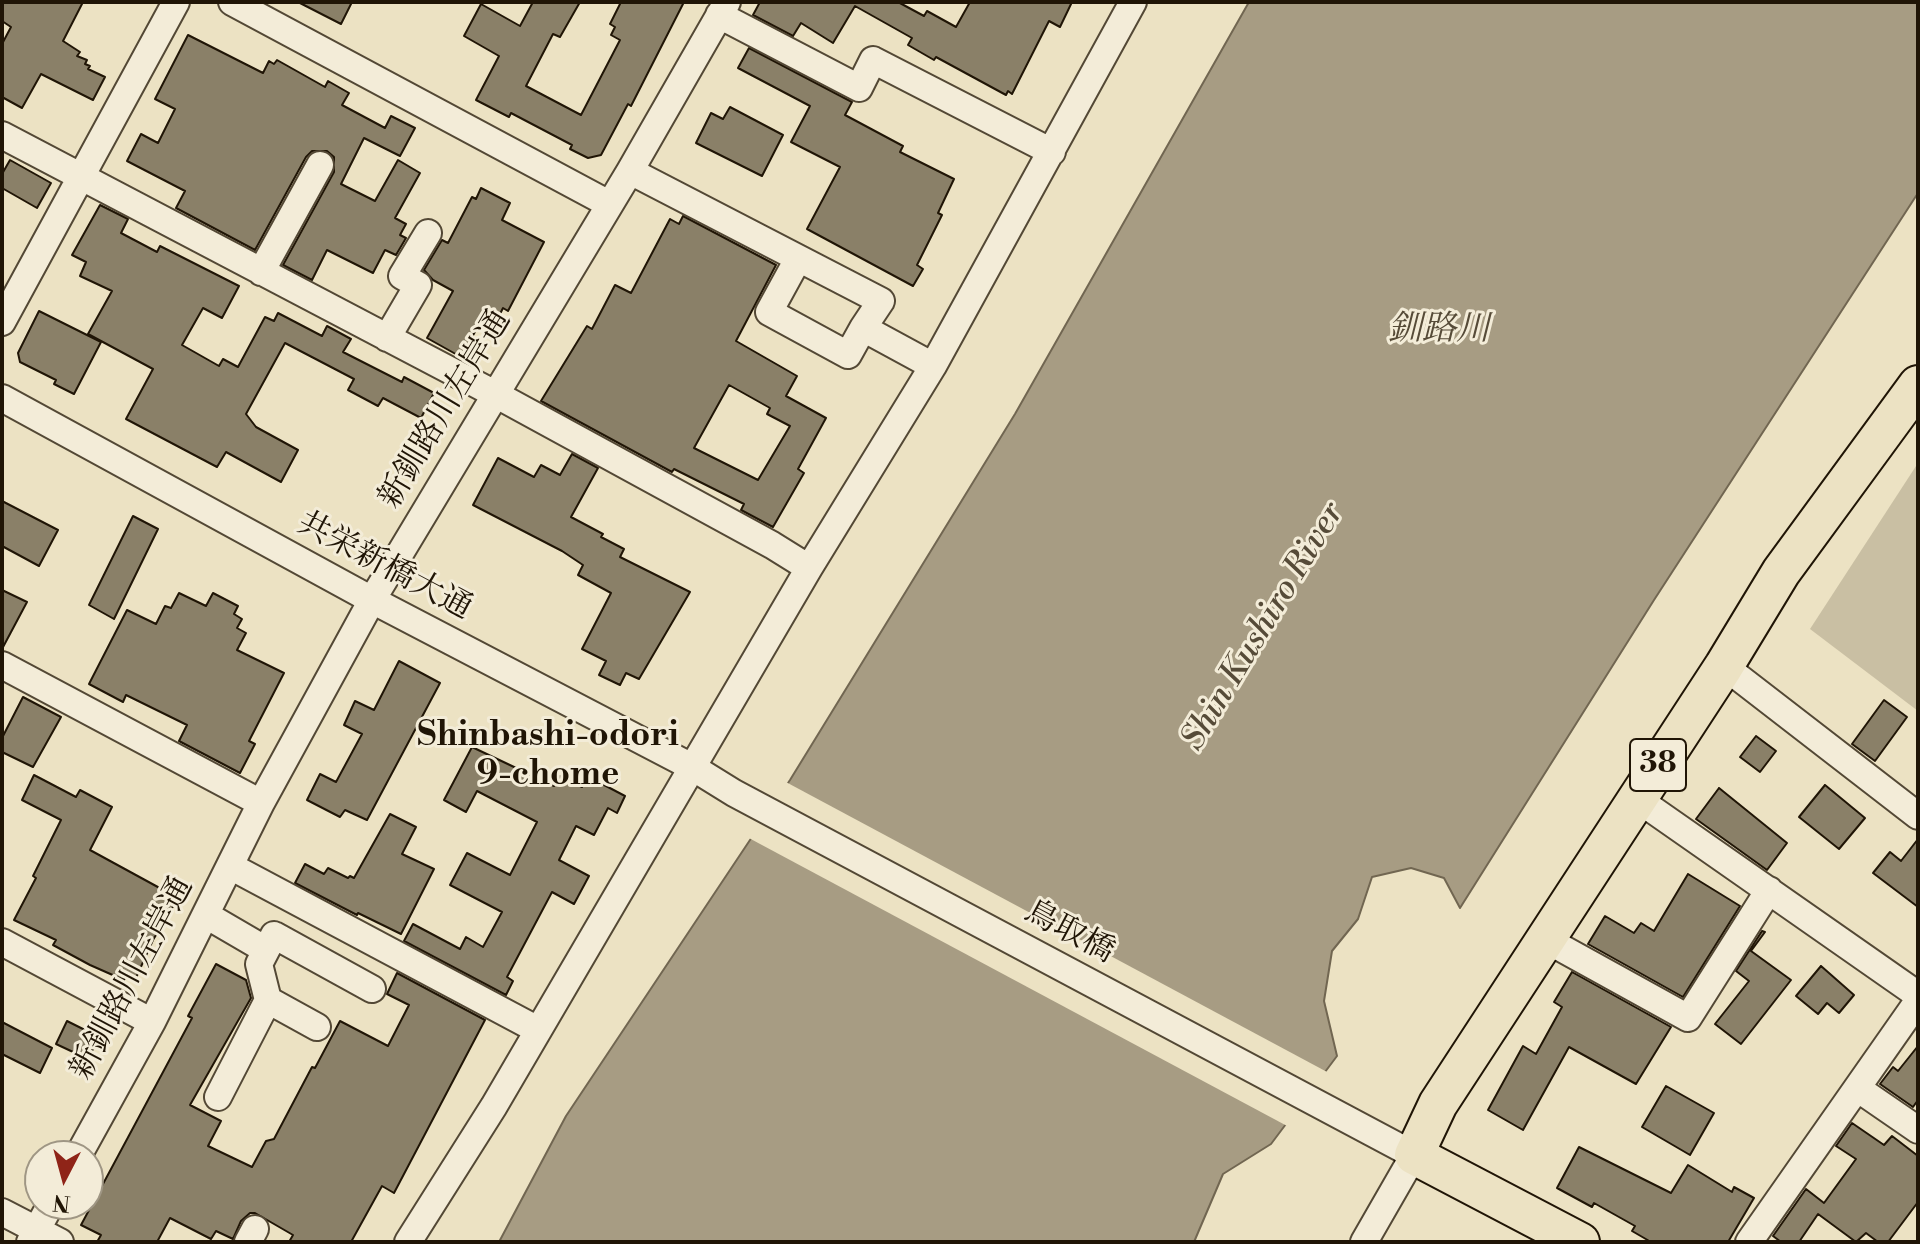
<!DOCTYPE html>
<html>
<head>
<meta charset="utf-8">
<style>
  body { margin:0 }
  #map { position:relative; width:1920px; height:1244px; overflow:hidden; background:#ece2c3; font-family:"Libre Bodoni",serif }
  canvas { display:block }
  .frame { position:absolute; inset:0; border:4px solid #201506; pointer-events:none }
  .north { position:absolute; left:24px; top:1140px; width:80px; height:80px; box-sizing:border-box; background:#f3ecd8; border:2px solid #9f9684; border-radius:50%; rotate:186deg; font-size:22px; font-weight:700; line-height:32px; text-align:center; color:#201506 }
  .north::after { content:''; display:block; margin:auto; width:28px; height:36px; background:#8f2418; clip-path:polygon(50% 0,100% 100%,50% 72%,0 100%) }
</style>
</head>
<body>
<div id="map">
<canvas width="1920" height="1244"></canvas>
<div class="frame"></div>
<div class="north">N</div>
</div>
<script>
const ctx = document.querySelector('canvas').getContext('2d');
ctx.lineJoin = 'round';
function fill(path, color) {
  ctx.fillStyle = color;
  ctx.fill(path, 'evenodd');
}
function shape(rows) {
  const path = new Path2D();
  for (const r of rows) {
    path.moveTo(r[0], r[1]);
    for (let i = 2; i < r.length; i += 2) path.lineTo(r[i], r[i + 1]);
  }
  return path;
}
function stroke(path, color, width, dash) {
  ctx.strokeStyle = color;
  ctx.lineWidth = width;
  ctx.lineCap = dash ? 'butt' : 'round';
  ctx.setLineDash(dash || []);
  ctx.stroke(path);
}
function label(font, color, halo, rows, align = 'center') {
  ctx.font = font + ' "Libre Bodoni","Noto Serif JP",serif';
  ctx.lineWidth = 6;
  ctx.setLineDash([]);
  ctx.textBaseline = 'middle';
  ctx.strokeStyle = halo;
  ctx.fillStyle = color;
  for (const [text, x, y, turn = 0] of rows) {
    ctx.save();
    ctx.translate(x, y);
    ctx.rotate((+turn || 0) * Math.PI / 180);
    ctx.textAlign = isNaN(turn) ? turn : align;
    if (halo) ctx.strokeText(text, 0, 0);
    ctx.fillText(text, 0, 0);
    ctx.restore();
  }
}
fill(shape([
  [1918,463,1918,711,1810,629]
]), '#c9bfa3');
const water = shape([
  [1249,2,1918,2,1918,193,1654,600,1460,908,1444,878,1411,868,1372,877,1358,919,1332,951,1324,1001,1337,1056,1271,1144,1223,1174,1194,1242,499,1242,566,1116,790,780,1015,414,1249,2]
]);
fill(water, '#a79c83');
stroke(water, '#716651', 2);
fill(shape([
  [784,781,1329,1073,1289,1127,747,837]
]), '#ece2c3');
const building = shape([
  [2,2,83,2,63,41,80,52,77,56,87,60,85,64,90,66,88,69,105,77,93,100,41,74,22,108,2,97,2,44,11,27,2,21,2,2],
  [298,2,352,2,341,24,298,2],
  [533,2,580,2,560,37,553,34,526,86,581,115,620,40,611,35,615,27,610,24,621,2,684,2,631,106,628,104,601,155,588,158,570,149,572,145,511,113,509,117,476,100,499,56,464,36,481,4,520,26,533,2],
  [760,2,898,2,924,16,927,11,956,27,970,2,1072,2,1060,27,1049,21,1012,94,1008,91,1006,95,936,57,934,60,908,45,912,38,855,6,833,43,801,23,793,36,753,15,760,2],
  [188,35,263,73,269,61,274,64,277,60,325,87,328,81,349,93,342,105,385,128,391,116,415,128,400,156,364,138,341,184,375,201,398,160,420,173,395,218,406,224,400,235,406,238,396,255,385,250,373,273,327,250,312,280,283,265,334,172,334,157,327,151,312,151,306,157,255,250,176,208,185,191,127,161,141,134,158,143,175,109,155,99,188,35],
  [749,48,852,102,845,115,903,146,900,152,954,179,938,213,942,215,917,265,923,269,913,286,807,229,840,167,791,142,810,106,738,68,749,48],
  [730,107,783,135,762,176,696,143,711,113,723,119,730,107],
  [10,160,51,183,37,208,2,188,2,174,10,160],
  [481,188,510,203,502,220,544,242,508,311,503,308,498,318,486,312,461,357,427,338,453,291,433,280,424,270,442,240,448,243,472,197,476,199,481,188],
  [100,205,128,219,121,233,157,252,160,246,239,286,222,318,203,308,182,345,219,366,223,359,238,367,265,317,274,321,278,313,322,336,327,326,351,339,343,352,402,382,404,377,434,393,421,418,383,398,378,406,348,390,354,379,285,343,246,414,256,427,298,450,281,482,226,452,217,467,126,419,153,369,88,334,112,291,80,276,86,262,72,255,100,205],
  [683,216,776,265,736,341,797,376,786,396,826,418,798,469,804,473,773,527,741,510,744,504,674,469,672,472,541,401,587,326,592,329,615,285,631,293,670,219,679,224,683,216],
  [729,385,770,408,767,414,790,426,758,480,694,448,729,385],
  [39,311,101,342,74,394,54,384,56,380,20,362,18,353,39,311],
  [572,454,598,468,571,517,603,534,601,537,624,549,620,557,690,592,639,679,626,673,620,685,599,675,606,661,582,649,611,593,578,575,583,565,562,551,473,505,498,458,534,477,541,465,560,475,572,454],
  [2,501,58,530,39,566,2,546,2,501],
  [133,516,158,529,114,619,89,605,133,516],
  [2,590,27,602,2,649,2,590],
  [179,593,206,606,213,593,238,606,234,614,242,619,237,628,246,633,237,650,284,673,249,741,255,744,240,773,179,741,187,725,126,695,123,702,89,684,127,610,156,624,165,606,171,608,179,593],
  [399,661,440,683,367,820,345,810,340,817,307,800,320,774,336,782,362,734,344,725,355,701,374,710,399,661],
  [23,697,61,717,33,767,2,752,2,738,23,697],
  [1884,700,1907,717,1875,761,1852,744,1884,700],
  [1756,736,1776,751,1760,772,1740,757,1756,736],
  [472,747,554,786,560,776,582,787,587,776,625,796,617,813,608,808,594,835,576,826,559,860,589,876,574,904,552,892,507,977,513,981,506,995,404,941,413,924,460,949,466,937,483,947,502,912,450,885,467,853,510,875,537,822,477,791,466,812,444,800,472,747],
  [34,775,76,797,80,790,112,807,90,850,178,898,153,940,135,980,126,976,124,980,90,965,53,945,56,940,14,920,36,878,33,876,61,820,22,800,34,775],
  [1825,785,1865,818,1839,849,1799,817,1825,785],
  [1719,788,1787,843,1767,870,1696,819,1719,788],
  [390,814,416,827,402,854,434,869,401,934,358,913,357,915,295,883,305,864,324,874,328,868,348,878,350,876,354,878,390,814],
  [1918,839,1918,907,1873,873,1890,852,1901,861,1918,839],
  [1688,874,1740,906,1683,997,1588,944,1605,916,1634,933,1641,923,1654,931,1688,874],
  [1762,931,1765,932,1751,951,1791,980,1741,1044,1715,1024,1749,981,1736,971,1762,931],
  [216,964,246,980,251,998,190,1105,221,1121,208,1146,252,1167,266,1141,274,1139,312,1067,315,1068,340,1021,388,1046,409,1005,387,994,397,973,485,1020,394,1193,382,1186,351,1242,289,1242,293,1235,255,1213,250,1213,241,1221,233,1239,216,1231,211,1239,170,1218,157,1242,97,1242,101,1235,81,1225,192,1018,188,1016,216,964],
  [1821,966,1854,995,1839,1013,1827,1003,1818,1014,1796,996,1821,966],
  [1572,972,1671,1027,1636,1084,1569,1047,1523,1130,1488,1110,1523,1046,1536,1054,1562,1007,1554,1002,1572,972],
  [67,1021,99,1037,88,1059,56,1044,67,1021],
  [2,1022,52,1048,40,1073,2,1054,2,1022],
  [1918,1046,1918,1100,1913,1107,1880,1084,1893,1067,1898,1071,1918,1046],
  [1666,1086,1714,1113,1690,1155,1642,1127,1666,1086],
  [1852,1123,1884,1145,1892,1136,1918,1156,1918,1202,1888,1242,1878,1242,1866,1233,1856,1242,1818,1214,1799,1242,1781,1242,1773,1236,1806,1189,1824,1203,1856,1159,1836,1146,1852,1123],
  [1579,1147,1671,1193,1688,1165,1732,1192,1734,1187,1754,1198,1728,1242,1651,1242,1632,1231,1635,1226,1594,1203,1592,1207,1557,1188,1579,1147]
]);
fill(building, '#8a8068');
stroke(building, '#201506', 2);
const minor = shape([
  [232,2,609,204],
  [719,15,859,88,873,60,1052,152],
  [2,135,495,394,772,545,809,568],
  [630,171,881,301,863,328,933,366],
  [798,259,769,312,848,355,863,328],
  [261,272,320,165],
  [2,322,176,2],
  [387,338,418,285,402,276,428,233],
  [2,398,372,600,692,767,734,793,1414,1155,1364,1242],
  [2,665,261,803],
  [1724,666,1918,816],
  [1636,798,1918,995],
  [230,866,538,1030],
  [206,915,266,950],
  [1545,939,1688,1018,1769,890],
  [2,942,152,1022],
  [268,1000,259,964,274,935,372,989],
  [1857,1088,1918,1130],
  [218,1097,268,1000,317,1027],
  [78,1156,152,1022,261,803,372,600,630,171,727,2],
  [2,1212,60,1242],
  [30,1242,51,1204],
  [248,1242,255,1229],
  [408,1242,494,1106,809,568,933,366,1133,2],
  [1749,1242,1918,1001]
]);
const highway = shape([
  [1580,1242,1414,1155,1438,1104,1724,666,1781,572,1918,385]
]);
stroke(minor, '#534835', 30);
stroke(highway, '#201506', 42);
stroke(minor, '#f3ecd8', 26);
stroke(highway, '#ece2c3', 38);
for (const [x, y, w] of [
  [1658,765,56]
]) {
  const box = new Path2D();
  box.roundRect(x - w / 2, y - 26, w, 52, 6);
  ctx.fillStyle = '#f3ecd8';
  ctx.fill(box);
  stroke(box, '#201506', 2);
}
label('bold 30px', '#201506', null, [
  ["38",1658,765]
]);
label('32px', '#201506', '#f3ecd8', [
  ["新釧路川左岸通",446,410,-59],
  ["共栄新橋大通",384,567,28],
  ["鳥取橋",1069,933,28],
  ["新釧路川左岸通",133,979,-62]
]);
label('italic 34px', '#564b38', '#f3ecd8', [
  ["釧路川",1439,331],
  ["Shin Kushiro River",1264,627,-59]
]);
label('bold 34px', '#201506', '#f3ecd8', [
  ["Shinbashi-odori",548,737],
  ["9-chome",548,776]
]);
</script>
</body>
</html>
